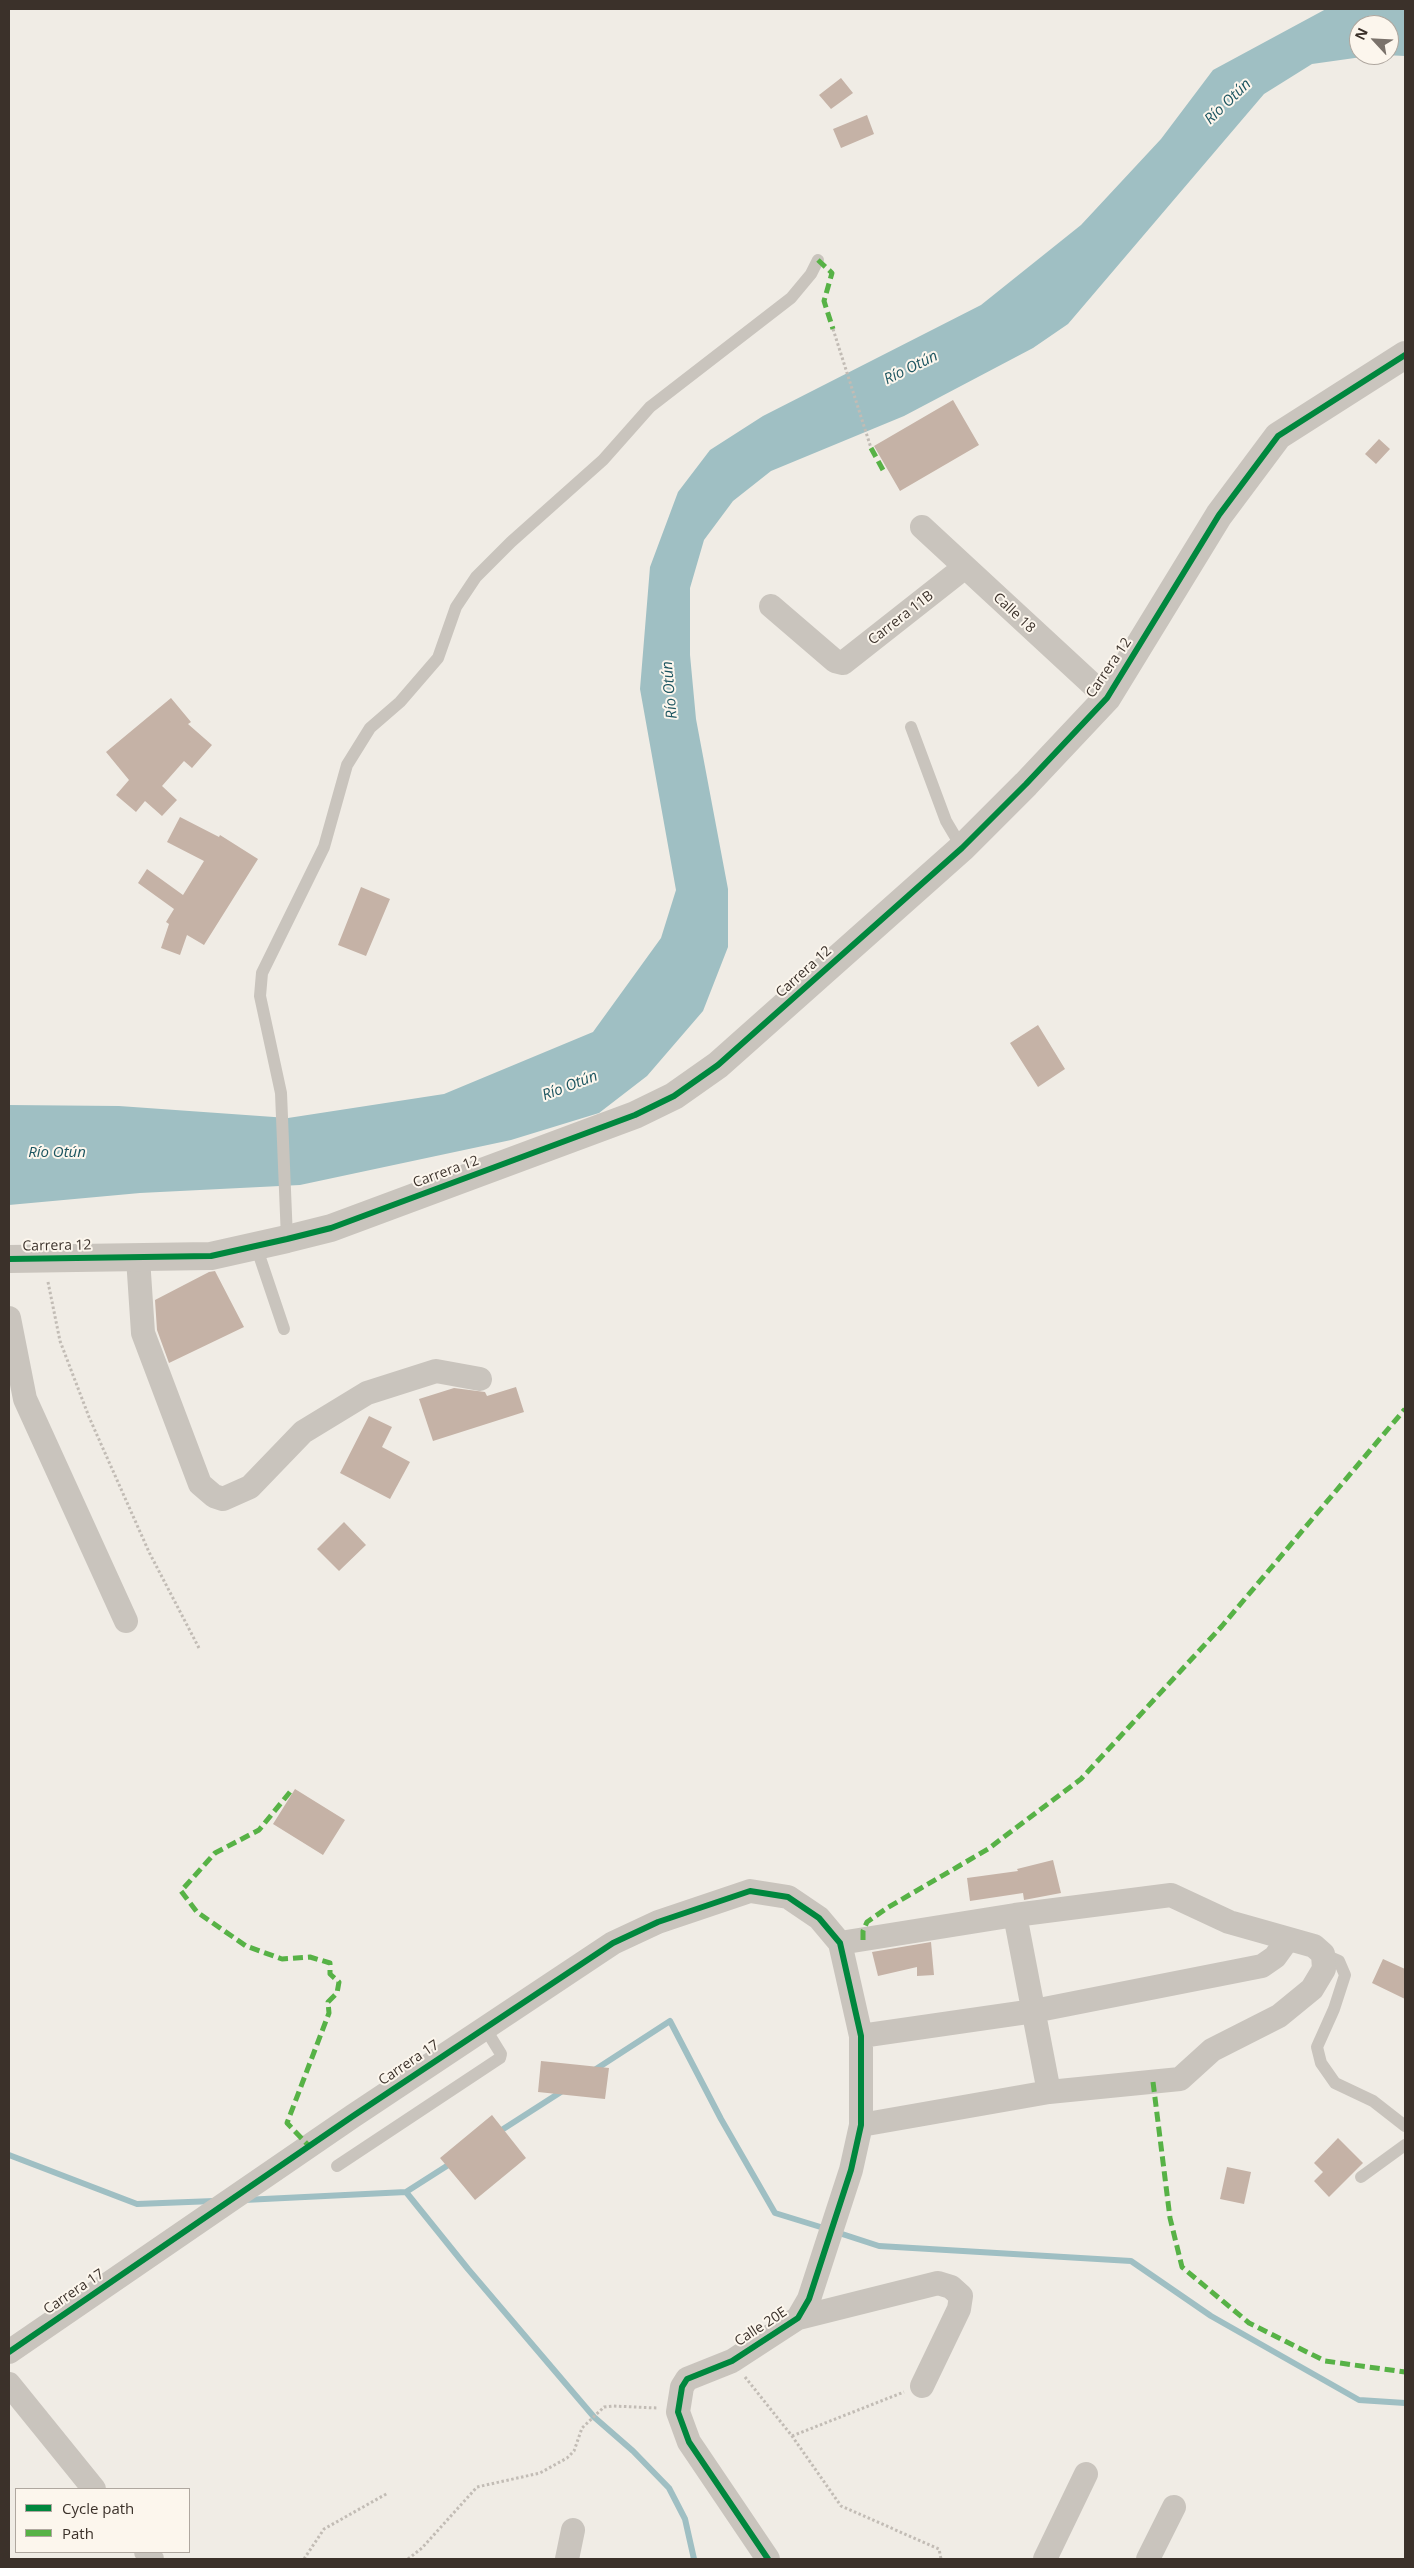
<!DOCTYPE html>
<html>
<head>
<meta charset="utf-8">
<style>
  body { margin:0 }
  #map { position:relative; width:1414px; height:2568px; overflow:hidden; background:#f0ece5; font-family:"Open Sans",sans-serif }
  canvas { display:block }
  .frame { position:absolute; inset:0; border:10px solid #3b312a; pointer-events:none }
  .legend { position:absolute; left:15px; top:2488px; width:175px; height:65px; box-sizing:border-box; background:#fcf6ed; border:1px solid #afa79f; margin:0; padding:6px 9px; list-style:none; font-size:15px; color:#3b312a }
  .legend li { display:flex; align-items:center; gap:10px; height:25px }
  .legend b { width:25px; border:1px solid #afa79f }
  .north { position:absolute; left:1349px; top:15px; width:50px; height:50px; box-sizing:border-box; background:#fcf6ed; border:1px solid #afa79f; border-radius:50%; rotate:295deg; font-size:14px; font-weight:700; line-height:20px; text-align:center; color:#3b312a }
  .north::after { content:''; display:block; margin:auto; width:18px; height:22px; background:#7a726b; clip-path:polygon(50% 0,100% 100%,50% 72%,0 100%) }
</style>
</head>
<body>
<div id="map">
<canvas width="1414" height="2568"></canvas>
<div class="frame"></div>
<ul class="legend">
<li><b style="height:6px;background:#00873e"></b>Cycle path</li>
<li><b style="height:6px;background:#57b246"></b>Path</li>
</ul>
<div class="north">N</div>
</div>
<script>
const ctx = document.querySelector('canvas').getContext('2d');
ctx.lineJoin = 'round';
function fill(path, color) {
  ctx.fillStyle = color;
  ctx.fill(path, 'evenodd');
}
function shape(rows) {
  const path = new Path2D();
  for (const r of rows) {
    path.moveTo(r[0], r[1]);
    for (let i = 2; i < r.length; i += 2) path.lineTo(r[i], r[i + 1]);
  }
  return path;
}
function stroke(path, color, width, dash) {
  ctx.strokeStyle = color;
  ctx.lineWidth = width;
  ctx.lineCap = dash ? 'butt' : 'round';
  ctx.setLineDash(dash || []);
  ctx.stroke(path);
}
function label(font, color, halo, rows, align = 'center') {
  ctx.font = font + ' "Open Sans",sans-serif';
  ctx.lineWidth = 4;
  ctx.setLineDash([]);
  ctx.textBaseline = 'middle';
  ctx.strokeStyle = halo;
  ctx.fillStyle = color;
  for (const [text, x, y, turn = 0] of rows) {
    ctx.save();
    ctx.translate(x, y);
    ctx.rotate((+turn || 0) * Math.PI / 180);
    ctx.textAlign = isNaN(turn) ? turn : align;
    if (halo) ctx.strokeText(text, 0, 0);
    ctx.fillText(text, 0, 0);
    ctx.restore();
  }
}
fill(shape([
  [1326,9,1405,9,1405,56,1384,55,1389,55,1389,25,1359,25,1359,55,1376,55,1312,64,1264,94,1068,324,1033,348,904,416,771,471,733,501,704,540,690,588,690,655,696,719,728,889,728,947,703,1011,647,1076,599,1113,511,1140,300,1185,140,1193,9,1205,9,1105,119,1106,288,1118,444,1094,593,1032,661,938,676,890,640,689,650,567,678,492,710,450,763,416,981,305,1081,225,1161,139,1213,70]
]), '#9fbfc3');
stroke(shape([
  [593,2071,670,2021,721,2119,775,2213,827,2229],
  [497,2133,564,2090],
  [9,2155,137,2204,214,2201],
  [406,2192,468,2269,594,2417,633,2451,669,2488,685,2519,694,2559],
  [244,2200,406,2192,453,2162],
  [836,2232,879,2246,1131,2261,1211,2316,1359,2400,1405,2403]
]), '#9fbfc3', 6);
fill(shape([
  [841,78,853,93,831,109,819,95],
  [867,115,874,134,841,148,833,129],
  [953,400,979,445,900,491,874,446],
  [1379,439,1390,449,1376,464,1365,454],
  [171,698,191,722,188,724,212,745,192,768,184,761,162,786,177,800,162,816,145,801,136,812,116,795,129,780,106,752],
  [180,817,219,837,220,835,258,859,204,945,187,935,180,955,161,948,169,924,166,922,174,909,138,883,147,869,183,895,204,861,167,842],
  [361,887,390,899,366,956,338,945],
  [1038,1025,1065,1069,1038,1087,1010,1043],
  [215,1271,244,1327,169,1363,157,1330,155,1300,209,1272],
  [516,1387,524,1412,433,1441,419,1399,454,1388,485,1392,487,1396],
  [369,1416,392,1427,382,1447,410,1462,390,1499,340,1473],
  [344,1522,366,1545,339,1571,317,1549],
  [295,1789,345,1820,323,1855,273,1824],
  [1053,1860,1061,1893,1024,1900,1023,1893,970,1901,967,1878,1018,1871,1017,1869],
  [931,1942,934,1975,917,1976,917,1967,878,1976,872,1952],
  [1383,1959,1405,1969,1405,1999,1372,1983],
  [541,2061,609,2068,605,2099,538,2092],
  [492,2115,526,2158,475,2200,440,2158],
  [1338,2138,1363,2163,1329,2197,1314,2181,1323,2172,1314,2163],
  [1227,2167,1251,2172,1244,2204,1220,2199]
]), '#c5b2a6');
stroke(shape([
  [833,329,871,448],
  [48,1282,60,1341,89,1417,149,1552,200,1650],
  [745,2377,792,2436,841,2506,939,2549,941,2559],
  [792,2436,904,2392],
  [304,2559,324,2529,388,2493],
  [408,2559,422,2548,477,2487,540,2473,567,2458,574,2451,582,2428,604,2407,613,2406,657,2408]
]), '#c2bcb5', 3, [2.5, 2.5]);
stroke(shape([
  [911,727,946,821,962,848],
  [287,1239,281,1093,260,996,262,973,324,847,347,765,370,728,400,702,438,658,456,607,476,577,511,542,603,460,650,407,791,298,811,274,818,260],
  [256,1246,284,1329],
  [1323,1954,1339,1961,1345,1975,1334,2009,1317,2047,1321,2063,1335,2083,1373,2101,1405,2126],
  [337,2166,500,2058,501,2054,485,2028],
  [1361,2177,1405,2145]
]), '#c9c4bd', 12);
stroke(shape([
  [922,527,1107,698],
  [771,606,835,661,843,663,965,567],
  [138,1258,143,1333,200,1484,214,1496,223,1499,250,1487,303,1432,367,1393,436,1371,480,1379],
  [9,1318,25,1399,126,1621],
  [1015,1915,1049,2092],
  [840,1943,1015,1915,1171,1895,1229,1922,1314,1946,1323,1954,1324,1969,1312,1989,1279,2016,1212,2050,1180,2079,1049,2092,861,2125],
  [861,2036,1034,2011,1262,1966,1275,1957,1288,1939],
  [798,2318,938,2283,951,2287,961,2296,959,2309,922,2386],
  [9,2352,353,2116,613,1943,658,1922,750,1891,788,1897,819,1918,840,1943,861,2036,861,2125,851,2170,809,2299,798,2318,732,2361,687,2379,682,2387,678,2412,689,2442,768,2559],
  [9,2384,94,2489],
  [146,2552,152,2559],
  [567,2559,573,2530],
  [1045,2559,1086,2474],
  [1148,2559,1174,2507]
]), '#c9c4bd', 24);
stroke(shape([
  [9,1259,211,1256,287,1239,331,1228,635,1115,674,1096,718,1065,962,848,1026,784,1107,698,1219,515,1278,436,1405,355]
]), '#c9c4bd', 28);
stroke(shape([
  [818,260,832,273,824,301,833,329],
  [871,448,883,470],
  [290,1792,259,1830,215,1853,181,1891,197,1912,246,1946,282,1959,310,1957,330,1963,330,1974,339,1982,337,1993,328,2002,329,2013,287,2123,309,2146],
  [863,1940,863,1931,867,1922,887,1908,988,1849,1081,1779,1222,1626,1405,1409],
  [1153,2082,1170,2218,1182,2267,1249,2323,1325,2361,1405,2372]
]), '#57b246', 5, [10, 5]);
stroke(shape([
  [9,1259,211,1256,287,1239,331,1228,635,1115,674,1096,718,1065,962,848,1026,784,1107,698,1219,515,1278,436,1405,355],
  [9,2352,353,2116,613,1943,658,1922,750,1891,788,1897,819,1918,840,1943,861,2036,861,2125,851,2170,809,2299,798,2318,732,2361,687,2379,682,2387,678,2412,689,2442,768,2559]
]), '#00873e', 6);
label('14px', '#3b312a', '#fcf6ed', [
  ["Calle 18",1014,613,43],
  ["Carrera 11B",901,618,-38],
  ["Carrera 12",1109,668,-56],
  ["Carrera 12",804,972,-42],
  ["Carrera 12",446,1172,-20],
  ["Carrera 12",57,1246,-1],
  ["Carrera 17",409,2063,-34],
  ["Carrera 17",74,2292,-34],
  ["Calle 20E",761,2327,-33]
]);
label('italic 15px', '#1c5560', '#fcf6ed', [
  ["Río Otún",1228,102,-44],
  ["Río Otún",911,368,-26],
  ["Río Otún",670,690,-95],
  ["Río Otún",570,1086,-21],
  ["Río Otún",57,1153]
]);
</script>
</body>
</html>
